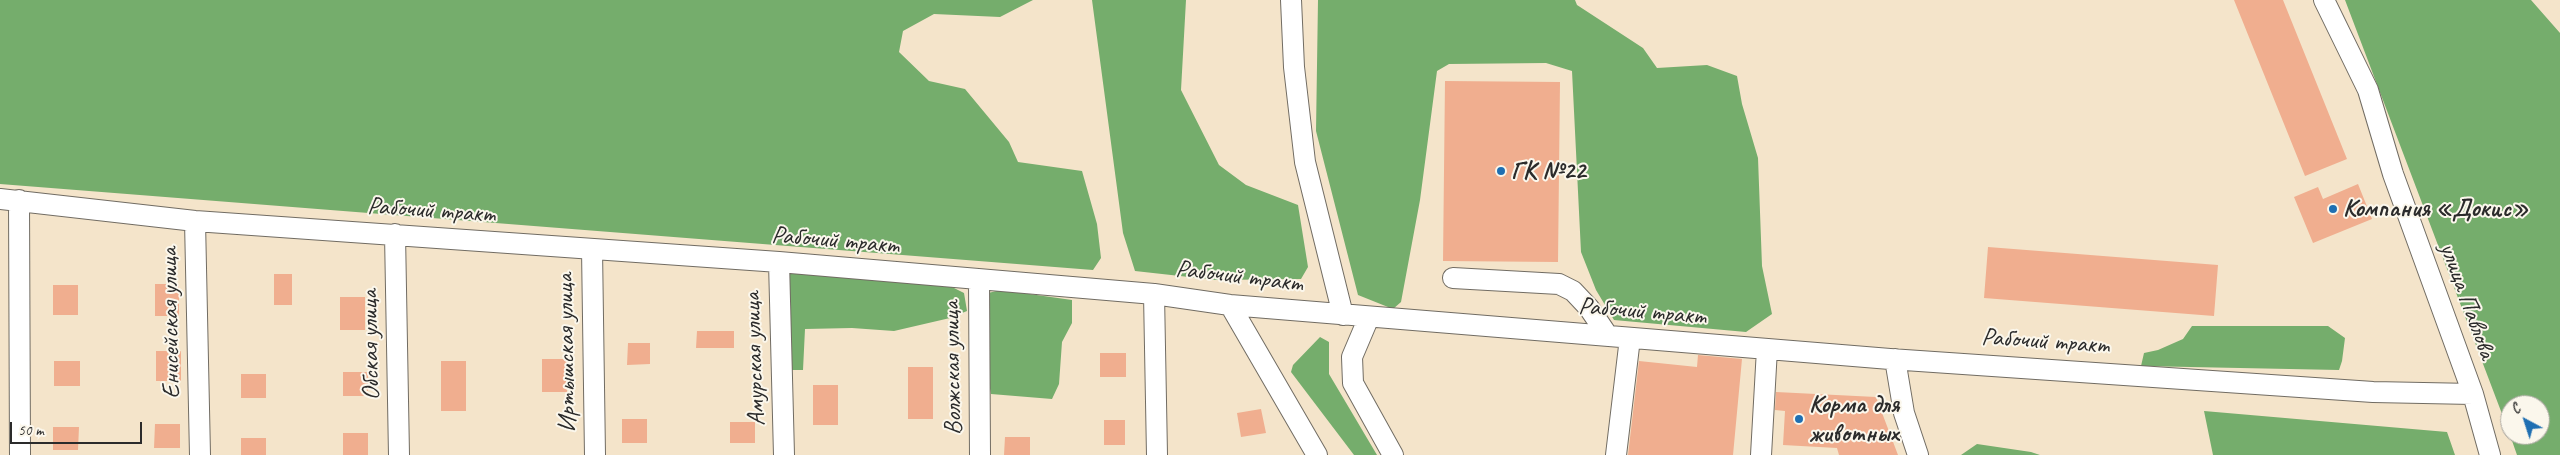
<!DOCTYPE html>
<html>
<head>
<meta charset="utf-8">
<style>
  body { margin:0 }
  #map { position:relative; width:2560px; height:455px; overflow:hidden; background:#f4e4ca; font-family:Caveat,sans-serif }
  canvas { display:block }
  .north { position:absolute; left:2500px; top:395px; width:50px; height:50px; box-sizing:border-box; background:#fbf7ec; border:1px solid #a8a59f; border-radius:50%; rotate:320deg; font-size:14px; font-weight:700; line-height:20px; text-align:center; color:#2b2b2b }
  .north::after { content:''; display:block; margin:auto; width:18px; height:22px; background:#1f6fb2; clip-path:polygon(50% 0,100% 100%,50% 72%,0 100%) }
  .scale { position:absolute; left:10px; top:422px; width:132px; height:22px; box-sizing:border-box; border:2px solid #2b2b2b; border-top:0; padding-left:6px; font-size:15px; line-height:18px; white-space:nowrap; color:#2b2b2b; -webkit-text-stroke:4px #fbf7ec; paint-order:stroke }
</style>
</head>
<body>
<div id="map">
<canvas width="2560" height="455"></canvas>
<div class="north">С</div>
<div class="scale">50 m</div>
</div>
<script>
const ctx = document.querySelector('canvas').getContext('2d');
ctx.lineJoin = 'round';
function fill(path, color) {
  ctx.fillStyle = color;
  ctx.fill(path, 'evenodd');
}
function shape(rows) {
  const path = new Path2D();
  for (const r of rows) {
    path.moveTo(r[0], r[1]);
    for (let i = 2; i < r.length; i += 2) path.lineTo(r[i], r[i + 1]);
  }
  return path;
}
function stroke(path, color, width, dash) {
  ctx.strokeStyle = color;
  ctx.lineWidth = width;
  ctx.lineCap = dash ? 'butt' : 'round';
  ctx.setLineDash(dash || []);
  ctx.stroke(path);
}
function label(font, color, halo, rows, align = 'center') {
  ctx.font = font + ' Caveat,sans-serif';
  ctx.lineWidth = 4;
  ctx.setLineDash([]);
  ctx.textBaseline = 'middle';
  ctx.strokeStyle = halo;
  ctx.fillStyle = color;
  for (const [text, x, y, turn = 0] of rows) {
    ctx.save();
    ctx.translate(x, y);
    ctx.rotate((+turn || 0) * Math.PI / 180);
    ctx.textAlign = isNaN(turn) ? turn : align;
    if (halo) ctx.strokeText(text, 0, 0);
    ctx.fillText(text, 0, 0);
    ctx.restore();
  }
}
fill(shape([
  [0,0,1033,0,1000,17,934,14,903,31,899,52,929,81,965,89,1009,142,1018,162,1082,171,1097,224,1101,258,1093,270,0,184],
  [1092,0,1186,0,1181,90,1219,165,1246,185,1298,205,1308,267,1301,279,1216,280,1135,271,1123,233],
  [1318,0,1575,0,1577,5,1643,48,1657,68,1707,65,1737,76,1742,104,1758,158,1762,266,1772,314,1746,332,1614,320,1596,290,1581,252,1572,71,1546,63,1449,64,1437,71,1420,200,1401,302,1393,309,1358,295,1316,131],
  [2345,0,2531,0,2560,33,2560,455,2517,455,2510,435,2540,435,2540,405,2510,405,2510,435],
  [792,272,952,287,964,293,967,311,950,318,894,331,852,328,805,329,803,370,791,370,788,275],
  [1001,290,1072,300,1072,323,1062,342,1059,384,1052,399,991,394,989,383,988,293],
  [2192,326,2328,326,2345,338,2342,361,2339,370,2141,366,2144,353,2158,350,2183,339],
  [1320,337,1329,342,1329,374,1377,455,1354,455,1291,372,1293,365],
  [2204,411,2447,432,2455,455,2213,455],
  [1977,444,2031,452,2040,455,1961,455]
]), '#75ad6c');
fill(shape([
  [2234,0,2283,0,2347,159,2305,176],
  [1445,81,1560,82,1558,262,1443,261],
  [2358,184,2372,219,2313,243,2294,197,2318,187,2323,199],
  [1988,247,2218,265,2214,316,1984,298],
  [274,274,292,274,292,305,274,305],
  [155,284,179,284,179,316,155,316],
  [53,285,78,285,78,315,53,315],
  [340,297,365,297,365,330,340,330],
  [697,331,734,331,734,348,696,348],
  [628,343,650,343,650,364,627,365],
  [156,351,181,351,181,381,156,381],
  [1100,353,1126,353,1126,377,1100,377],
  [1698,355,1742,359,1733,455,1628,455,1639,361,1697,367],
  [542,359,567,359,567,392,542,392],
  [54,361,80,361,80,386,54,386],
  [441,361,466,361,466,411,441,411],
  [908,367,933,367,933,419,908,419],
  [343,372,368,372,368,396,343,396],
  [241,374,266,374,266,398,241,398],
  [813,385,838,385,838,425,813,425],
  [1776,392,1876,397,1898,455,1839,455,1837,448,1783,445,1785,411,1775,410],
  [1261,409,1266,433,1241,437,1237,413],
  [622,419,647,419,647,443,622,443],
  [1104,420,1125,420,1125,445,1104,445],
  [730,422,755,422,755,443,730,443],
  [155,424,180,424,180,448,154,448],
  [53,427,79,427,78,450,53,450],
  [343,433,368,433,368,455,343,455],
  [1005,437,1030,437,1030,455,1004,455],
  [241,438,266,438,266,455,241,455]
]), '#f0ae8f');
const minor = shape([
  [1291,0,1294,67,1305,162,1343,315],
  [2324,0,2368,90,2393,174,2473,394,2490,455],
  [0,199,195,221,779,262,1154,294,1230,305,1890,359,2373,392,2473,394],
  [19,200,20,455],
  [195,221,200,455],
  [395,234,399,455],
  [592,249,595,455],
  [779,262,784,455],
  [1453,278,1559,284,1573,291,1589,308,1608,336],
  [979,280,980,455],
  [1154,294,1157,455],
  [1230,305,1317,455],
  [1369,317,1352,357,1353,383,1393,455],
  [1895,359,1904,413,1918,455],
  [1616,455,1630,338],
  [1761,455,1767,349]
]);
stroke(minor, '#716c63', 22);
stroke(minor, '#fff', 20);
for (const [x, y, r, color] of [
  [1501,171,5,"#1f6fb2"],
  [2333,209,5,"#1f6fb2"],
  [1799,419,5,"#1f6fb2"]
]) {
  const dot = new Path2D();
  dot.arc(x, y, r, 0, 2 * Math.PI);
  ctx.fillStyle = color;
  ctx.fill(dot);
  stroke(dot, '#fbf7ec', 2);
}
label('bold 25px', '#2b2b2b', '#fbf7ec', [
  ["ГК №22",1511,171],
  ["Компания «Докис»",2343,209],
  ["Корма для",1809,405],
  ["животных",1809,434]
], 'left');
label('25px', '#2b2b2b', '#fbf7ec', [
  ["Рабочий тракт",431,211,4],
  ["Рабочий тракт",835,241,5],
  ["Рабочий тракт",1239,277,7],
  ["улица Павлова",2467,301,70],
  ["Рабочий тракт",1642,312,5],
  ["Енисейская улица",171,323,-91],
  ["Рабочий тракт",2045,342,4],
  ["Обская улица",371,345,-91],
  ["Иртышская улица",567,353,-91],
  ["Амурская улица",755,359,-92],
  ["Волжская улица",953,368,-91]
]);
</script>
</body>
</html>
